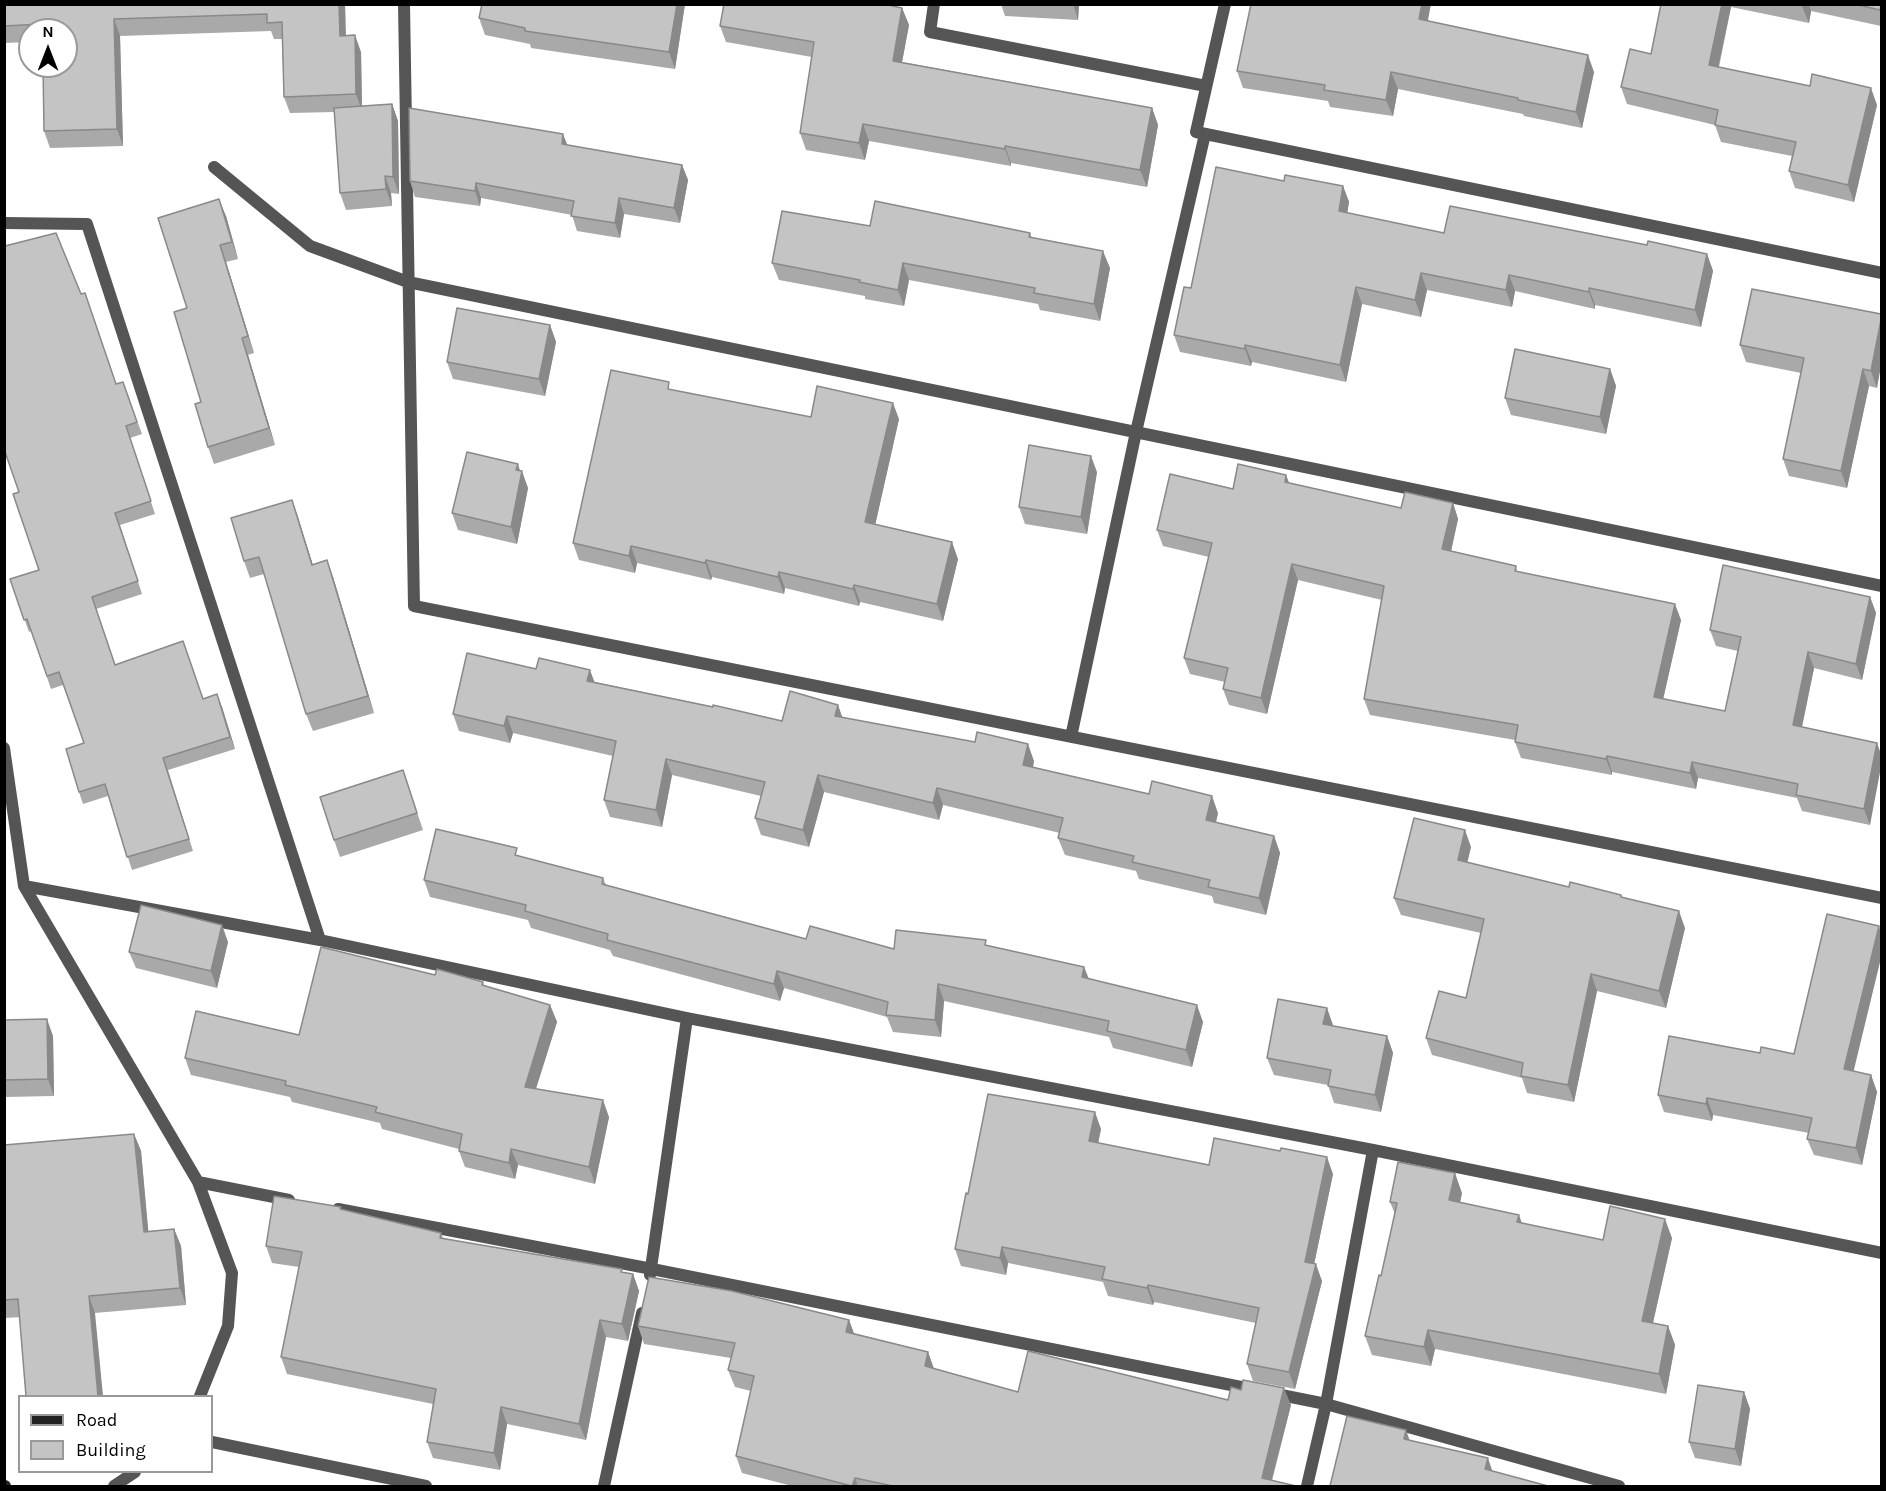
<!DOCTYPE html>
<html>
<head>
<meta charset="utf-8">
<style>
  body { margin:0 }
  #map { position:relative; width:1886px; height:1491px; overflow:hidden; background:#fff; font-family:Karla,sans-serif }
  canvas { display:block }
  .frame { position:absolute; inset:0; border:6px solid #000; pointer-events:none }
  .legend { position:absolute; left:18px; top:1395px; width:195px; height:78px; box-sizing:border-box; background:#fff; border:2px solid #999; margin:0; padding:8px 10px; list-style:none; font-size:18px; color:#000 }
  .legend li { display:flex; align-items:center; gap:12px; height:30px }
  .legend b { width:30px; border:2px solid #999 }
  .north { position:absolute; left:18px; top:18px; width:60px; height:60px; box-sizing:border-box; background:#fff; border:2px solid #999; border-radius:50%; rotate:0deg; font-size:16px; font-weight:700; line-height:24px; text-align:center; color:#000 }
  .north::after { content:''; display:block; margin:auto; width:21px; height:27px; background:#000; clip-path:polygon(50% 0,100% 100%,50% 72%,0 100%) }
</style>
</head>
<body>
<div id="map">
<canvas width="1886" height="1491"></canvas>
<div class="frame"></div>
<ul class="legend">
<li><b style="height:8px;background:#222"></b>Road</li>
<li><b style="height:16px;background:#c4c4c4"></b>Building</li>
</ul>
<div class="north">N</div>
</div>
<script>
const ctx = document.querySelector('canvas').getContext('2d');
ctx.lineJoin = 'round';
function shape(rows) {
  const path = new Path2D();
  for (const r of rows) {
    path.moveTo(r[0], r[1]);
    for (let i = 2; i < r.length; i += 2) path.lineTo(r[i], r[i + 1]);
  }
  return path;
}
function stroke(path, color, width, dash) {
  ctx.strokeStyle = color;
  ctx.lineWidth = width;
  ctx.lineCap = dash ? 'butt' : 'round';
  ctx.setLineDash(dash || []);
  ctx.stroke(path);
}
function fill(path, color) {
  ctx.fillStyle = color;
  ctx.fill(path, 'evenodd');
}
stroke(shape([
  [404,4,414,606,1882,898],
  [934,4,930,32,1206,86],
  [1225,4,1196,132,1882,273],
  [214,167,310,246,408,282,1882,586],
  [4,223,87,224,320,940],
  [1071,737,1136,432,1205,134],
  [4,748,24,886,198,1182,232,1273,228,1326,200,1396],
  [24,886,320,940,687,1018,1373,1150,1882,1253],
  [198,1182,289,1200],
  [338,1209,652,1269,1326,1404,1619,1486],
  [650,1275,687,1018],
  [212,1442,426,1486],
  [114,1486,135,1472],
  [604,1486,642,1313],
  [1307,1486,1326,1404,1373,1150]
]), '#555', 12);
stroke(shape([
  [4,1486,5,1486]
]), '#222', 12);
fill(shape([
  [4,4,345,4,346,36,361,52,362,106,392,104,398,121,399,194,391,193,392,206,346,210,340,193,334,112,290,113,284,97,282,39,274,39,271,31,120,36,123,146,50,148,44,131,66,30,30,30,30,42,4,43],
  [685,4,675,69,531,48,530,44,485,35,479,18],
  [1001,4,1079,4,1078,20,1005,16],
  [1661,4,1881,4,1881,26,1811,11,1809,23,1731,7,1719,67,1877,105,1854,202,1795,188,1789,171,1792,156,1721,142,1715,125,1627,104,1621,87,1651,54],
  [902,8,909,25,902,62,1152,108,1158,125,1147,187,1011,163,1011,166,869,141,865,160,806,150,800,133,812,57,726,42,720,26],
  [1428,21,1594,72,1582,128,1524,116,1523,114,1398,89,1393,116,1330,107,1328,101,1243,88,1237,71],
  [567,145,682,165,688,180,680,223,624,214,620,238,577,231,572,215,481,198,480,206,415,197,410,181],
  [1284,181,1343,186,1349,202,1347,213,1444,233,1647,245,1707,254,1713,271,1701,327,1595,305,1595,309,1515,291,1512,307,1427,290,1421,317,1362,304,1346,382,1252,362,1251,366,1180,352,1174,335,1191,288],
  [226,216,238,259,226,262,254,353,248,355,275,445,214,464,208,447,187,308],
  [870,226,1030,233,1032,238,1110,268,1100,321,1040,310,1038,304,909,280,904,306,865,299,865,296,779,280,772,263],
  [5,246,116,384,123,382,142,434,130,438,155,514,120,525,142,594,96,609,115,665,222,707,235,749,168,770,193,851,132,870,108,796,83,804,79,792,84,743,63,685,51,689,31,631,29,632,10,579,39,570,19,492],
  [1881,314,1877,388,1869,386,1847,488,1789,476,1783,459,1801,373,1746,362,1740,345],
  [550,325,556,342,545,396,453,379,447,362],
  [1610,369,1616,386,1606,434,1511,415,1505,398],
  [672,390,811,417,899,419,875,525,958,559,943,621,860,602,859,606,785,588,784,594,712,577,711,580,637,563,635,573,579,560,573,543],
  [520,471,528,488,517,544,458,530,452,513],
  [1097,472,1087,534,1025,524,1019,507],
  [1286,475,1289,483,1401,508,1453,503,1458,519,1451,551,1516,566,1517,571,1681,620,1663,699,1725,711,1738,651,1716,646,1710,630,1870,597,1876,613,1862,680,1814,668,1802,727,1877,743,1870,825,1802,811,1797,798,1698,778,1696,789,1612,772,1612,775,1521,758,1515,742,1515,740,1370,715,1364,699,1382,600,1298,580,1267,714,1229,705,1223,689,1225,682,1190,674,1184,658,1209,557,1163,546,1157,530,1233,489],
  [292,500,313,565,333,577,374,713,313,731,306,714,264,574,250,578,244,561],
  [595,682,782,721,838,705,842,718,1034,761,1033,767,1218,813,1216,823,1274,836,1280,853,1266,915,1214,903,1212,896,1139,879,1136,871,1065,855,1058,838,1060,833,943,805,939,820,824,792,809,847,761,835,755,818,761,796,672,775,662,827,610,817,604,800,613,756,513,733,510,743,459,731,453,714],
  [403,770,423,830,340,857,334,840],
  [1471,847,1467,862,1569,887,1621,895,1622,897,1685,928,1666,1008,1597,991,1574,1102,1527,1093,1522,1078,1432,1055,1426,1038,1466,998,1481,933,1401,915,1394,898],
  [519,856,603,878,606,885,806,939,894,949,988,946,1084,967,1089,979,1203,1022,1192,1067,1113,1048,1109,1037,944,1001,941,1037,893,1032,887,1017,784,988,780,1001,613,956,610,950,531,928,528,920,430,897,424,880],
  [228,942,217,988,136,968,129,952],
  [435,975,483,982,484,985,550,1005,557,1022,536,1089,609,1117,595,1184,518,1165,515,1179,465,1167,459,1151,459,1149,382,1129,380,1123,292,1102,290,1097,191,1075,185,1058,299,1035],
  [1327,1008,1332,1026,1387,1036,1393,1053,1381,1112,1334,1103,1328,1085,1274,1075,1267,1058],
  [4,1020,53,1036,54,1096,4,1097],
  [1853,1071,1871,1075,1877,1092,1862,1165,1814,1155,1807,1139,1809,1133,1713,1115,1712,1121,1664,1112,1658,1095],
  [1101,1129,1098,1143,1209,1165,1333,1174,1314,1264,1322,1281,1295,1389,1253,1381,1247,1364,1256,1323,1154,1302,1153,1305,1108,1296,1103,1282,1008,1263,1006,1275,961,1266,955,1249,968,1194],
  [134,1134,141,1151,148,1231,174,1229,181,1246,186,1305,95,1313,4,1318,4,1145],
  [1462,1193,1460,1203,1521,1223,1603,1240,1672,1238,1653,1323,1668,1326,1675,1345,1666,1394,1435,1349,1431,1366,1372,1355,1365,1336,1381,1276,1395,1214,1390,1202],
  [342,1209,441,1233,443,1238,633,1274,639,1291,628,1341,606,1337,586,1440,507,1424,500,1470,433,1458,427,1442,433,1404,287,1374,281,1357,299,1267,272,1263,266,1246],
  [849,1320,854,1333,928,1352,934,1369,1018,1392,1228,1400,1291,1405,1272,1481,1296,1486,792,1486,742,1473,736,1456,751,1391,735,1387,728,1370,731,1358,644,1344,638,1326],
  [1744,1392,1750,1409,1741,1466,1695,1458,1689,1442]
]), '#a9a9a9');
fill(shape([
  [339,4,345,4,346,53,340,36],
  [677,4,685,4,675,69,669,52],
  [1073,4,1079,4,1078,20],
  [1422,4,1431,4,1425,36,1419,19],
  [1722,4,1730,4,1731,7,1715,82,1709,65],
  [1803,4,1809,4,1811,11,1809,23,1802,6],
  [902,8,909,25,899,78,893,61],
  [114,19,120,36,123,146,117,129],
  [355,35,361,52,362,111,356,94],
  [1588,55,1594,72,1582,128,1576,112],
  [1391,72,1398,89,1393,116,1386,100],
  [1871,88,1877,105,1854,202,1848,185],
  [392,104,398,121,399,194,393,177],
  [1152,108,1158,125,1147,187,1140,170],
  [863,124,869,141,865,160,859,143],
  [563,134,569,149,562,144],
  [1005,146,1011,163,1011,166,1005,149],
  [682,165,688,180,680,223,674,208],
  [385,176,391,193,392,206,386,189],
  [476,183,481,198,480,206,475,191],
  [1343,186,1349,202,1345,228,1339,211],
  [619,198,624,214,620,238,615,223],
  [219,199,226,216,238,259,232,242],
  [220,245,226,262,254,353,248,336],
  [1103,251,1110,268,1100,321,1094,304],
  [1707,254,1713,271,1701,327,1695,310],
  [903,263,909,280,904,306,898,290],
  [1421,273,1427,290,1421,317,1415,300],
  [1509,275,1515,291,1512,307,1506,290],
  [1356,287,1362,304,1346,382,1340,365],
  [1589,288,1595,305,1595,309,1589,292],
  [1881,320,1881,366,1877,388,1871,371],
  [550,325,556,342,545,396,539,379],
  [242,338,248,355,275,445,269,428],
  [1245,345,1252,362,1251,366,1245,349],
  [1610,369,1616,386,1606,434,1600,417],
  [1863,369,1869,386,1847,488,1841,471],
  [893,403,899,419,872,539,865,522],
  [1091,456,1097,472,1087,534,1081,517],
  [518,464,521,474,522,471,528,488,517,544,511,527,516,470],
  [1286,475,1292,491,1285,482],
  [292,500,298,517,318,582,312,565],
  [1453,503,1458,519,1448,565,1442,549],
  [952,542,958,559,943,621,937,604],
  [631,546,637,563,635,573,629,556],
  [327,560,333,577,374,713,368,696],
  [706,560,712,577,711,580,705,563],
  [1292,564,1298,580,1267,714,1261,698],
  [779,572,785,588,784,594,778,577],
  [854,585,860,602,859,606,853,589],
  [1870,597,1876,613,1862,680,1856,664],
  [1675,604,1681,620,1660,713,1654,697],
  [1808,652,1814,668,1799,741,1793,725],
  [590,670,596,686,587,681],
  [217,694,222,707,235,749,230,737],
  [838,705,844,722,835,716],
  [507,716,513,733,510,743,504,726],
  [1877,743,1881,754,1881,767,1870,825,1864,809],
  [1028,744,1034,761,1030,782,1023,765],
  [1607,756,1612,772,1612,775,1606,759],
  [666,759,672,775,662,827,656,810],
  [1692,762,1698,778,1696,789,1690,773],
  [818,775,824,792,809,847,803,830],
  [937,788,943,805,939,820,933,803],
  [1212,796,1218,813,1212,837,1206,820],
  [1465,830,1471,847,1464,877,1458,860],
  [1274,836,1280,853,1266,915,1259,898],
  [1679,911,1685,928,1666,1008,1659,991],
  [222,925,228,942,217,988,211,971],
  [1879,926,1881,933,1881,958,1850,1086,1844,1069],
  [1084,967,1090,983,1082,977],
  [777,971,784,988,780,1001,774,984],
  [1591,974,1597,991,1574,1102,1568,1085],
  [938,984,944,1001,941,1037,935,1020],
  [550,1005,557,1022,531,1104,525,1087],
  [1197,1005,1203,1022,1192,1067,1186,1050],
  [1327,1008,1333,1025,1329,1041,1323,1024],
  [47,1019,53,1036,54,1096,48,1079],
  [1387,1036,1393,1053,1381,1112,1375,1095],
  [1871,1075,1877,1092,1862,1165,1856,1148],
  [1707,1098,1713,1115,1712,1121,1706,1104],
  [603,1100,609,1117,595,1184,589,1167],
  [1095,1112,1101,1129,1095,1158,1089,1141],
  [134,1134,141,1151,150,1249,144,1232],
  [511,1149,518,1165,515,1179,509,1163],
  [1327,1157,1333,1174,1311,1279,1305,1262],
  [1455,1173,1462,1193,1456,1220,1449,1200],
  [1519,1215,1526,1235,1517,1222],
  [1665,1219,1672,1238,1649,1340,1642,1321],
  [174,1229,181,1246,186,1305,180,1288],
  [1002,1247,1008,1263,1006,1275,1000,1258],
  [1316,1264,1322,1281,1295,1389,1289,1372],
  [633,1274,639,1291,628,1341,622,1324],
  [1148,1285,1154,1302,1153,1305,1147,1288],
  [89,1296,95,1313,103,1396,98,1396],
  [600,1320,606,1337,586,1440,579,1424],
  [849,1320,855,1337,846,1332],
  [1668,1326,1675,1345,1666,1394,1659,1374],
  [1428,1330,1435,1349,1431,1366,1424,1347],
  [928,1352,934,1369,925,1366],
  [1284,1388,1291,1405,1270,1486,1262,1478],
  [1744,1392,1750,1409,1741,1466,1735,1449],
  [501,1407,507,1424,500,1470,494,1453],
  [1406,1430,1412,1447,1404,1439],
  [1488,1458,1494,1476,1485,1469],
  [855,1478,858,1486,853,1486]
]), '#898989');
const building = shape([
  [4,4,339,4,340,36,355,35,356,94,284,97,282,22,267,23,267,14,114,19,117,129,44,131,43,66,66,66,66,30,42,30,42,24,4,26,4,4],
  [482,4,677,4,669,52,525,31,525,28,479,18,482,4],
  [724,4,883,4,902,8,893,61,1152,108,1140,170,1005,146,1005,149,863,124,859,143,800,133,814,42,720,26,724,4],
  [1251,4,1422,4,1419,19,1588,55,1576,112,1518,100,1518,98,1391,72,1386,100,1324,90,1325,85,1237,71,1251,4],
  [1661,4,1722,4,1709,65,1810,86,1812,74,1871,88,1848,185,1789,171,1796,142,1715,125,1718,110,1621,87,1630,49,1651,54,1661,4],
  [1854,4,1881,4,1880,10,1854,4],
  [392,104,393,177,385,176,386,189,340,193,334,108,392,104],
  [409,108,563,134,562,144,682,165,674,208,619,198,615,223,571,216,574,201,476,183,475,191,410,181,409,108],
  [1216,167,1284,181,1285,175,1343,186,1339,211,1444,233,1450,206,1647,245,1648,241,1707,254,1695,310,1589,288,1589,292,1509,275,1506,290,1421,273,1415,300,1356,287,1340,365,1245,345,1245,349,1174,335,1184,287,1191,288,1216,167],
  [219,199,232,242,220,245,248,336,242,338,269,428,208,447,195,404,201,402,174,312,187,308,158,218,219,199],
  [875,201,1030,233,1029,237,1103,251,1094,304,1034,293,1035,288,903,263,898,290,859,282,860,280,772,263,782,211,870,226,875,201],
  [56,233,81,294,85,293,116,384,123,382,137,422,126,426,151,501,115,513,138,581,92,597,115,665,183,641,203,699,217,694,230,737,163,758,189,839,127,857,105,784,79,792,66,749,84,743,59,672,47,676,27,619,24,620,10,579,39,570,13,494,19,492,4,449,4,244,5,246,56,233],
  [1752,289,1881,314,1881,320,1871,371,1863,369,1841,471,1783,459,1804,358,1740,345,1752,289],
  [457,308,550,325,539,379,447,362,457,308],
  [1515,349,1610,369,1600,417,1505,398,1515,349],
  [611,370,669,382,668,389,811,417,817,386,893,403,865,522,952,542,937,604,854,585,853,589,779,572,778,577,706,560,705,563,631,546,629,556,573,543,611,370],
  [1029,445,1091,456,1081,517,1019,507,1029,445],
  [467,452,518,464,516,470,522,471,511,527,452,513,467,452],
  [1238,464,1286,475,1285,482,1401,508,1405,492,1453,503,1442,549,1516,566,1515,571,1675,604,1654,697,1725,711,1741,637,1710,630,1723,565,1870,597,1856,664,1808,652,1793,725,1877,743,1864,809,1796,795,1798,784,1692,762,1690,773,1607,756,1606,759,1515,742,1518,725,1364,699,1384,586,1292,564,1261,698,1223,689,1228,668,1184,658,1212,543,1157,530,1170,474,1233,489,1238,464],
  [292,500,312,565,327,560,368,696,306,714,259,557,244,561,231,518,292,500],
  [467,653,536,669,539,658,590,670,587,681,713,707,713,705,782,721,790,691,838,705,835,716,975,742,977,732,1028,744,1023,765,1149,794,1152,781,1212,796,1206,820,1274,836,1259,898,1208,887,1210,880,1132,862,1134,856,1058,838,1063,818,937,788,933,803,818,775,803,830,755,818,765,782,666,759,656,810,604,800,616,741,507,716,504,726,453,714,467,653],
  [403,770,417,813,334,840,320,797,403,770],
  [1414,818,1465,830,1458,860,1569,887,1570,882,1621,895,1621,897,1679,911,1659,991,1591,974,1568,1085,1521,1076,1523,1063,1426,1038,1439,991,1466,998,1484,919,1394,898,1414,818],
  [436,829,517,848,515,855,603,878,602,884,806,939,810,926,894,949,896,930,986,940,985,945,1084,967,1082,977,1197,1005,1186,1050,1107,1031,1109,1021,938,984,935,1020,886,1015,888,1002,777,971,774,984,607,940,608,934,525,911,526,905,424,880,436,829],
  [141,905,222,925,211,971,129,952,141,905],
  [1827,914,1879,926,1844,1069,1871,1075,1856,1148,1807,1139,1812,1118,1707,1098,1706,1104,1658,1095,1669,1036,1760,1053,1761,1047,1794,1054,1827,914],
  [321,947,435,975,437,969,483,982,482,985,550,1005,525,1087,603,1100,589,1167,511,1149,509,1163,459,1151,462,1134,375,1112,377,1107,285,1085,286,1081,185,1058,196,1011,299,1035,321,947],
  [1278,999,1327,1008,1323,1024,1387,1036,1375,1095,1328,1086,1331,1070,1267,1058,1278,999],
  [47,1019,48,1079,4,1080,4,1020,47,1019],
  [988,1094,1095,1112,1089,1141,1209,1165,1214,1138,1280,1151,1281,1148,1327,1157,1305,1262,1316,1264,1289,1372,1247,1364,1259,1308,1148,1285,1147,1288,1102,1279,1105,1267,1002,1247,1000,1258,955,1249,966,1193,968,1194,988,1094],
  [134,1134,144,1232,174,1229,180,1288,89,1296,98,1396,26,1396,18,1299,4,1300,4,1145,134,1134],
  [1398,1162,1455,1173,1449,1200,1519,1215,1517,1222,1603,1240,1610,1206,1665,1219,1642,1321,1668,1326,1659,1374,1428,1330,1424,1347,1365,1336,1379,1275,1381,1276,1396,1208,1397,1203,1390,1202,1398,1162],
  [274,1196,341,1207,340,1209,441,1233,440,1238,622,1269,621,1272,633,1274,622,1324,600,1320,579,1424,501,1407,494,1453,427,1442,436,1389,281,1357,302,1252,266,1246,274,1196],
  [649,1277,732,1291,849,1320,846,1332,928,1352,925,1366,1018,1392,1028,1351,1228,1400,1231,1387,1241,1390,1243,1380,1284,1388,1262,1478,1296,1486,893,1486,855,1478,852,1486,736,1456,754,1376,728,1370,735,1343,638,1326,649,1277],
  [1698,1385,1744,1392,1735,1449,1689,1442,1698,1385],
  [1347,1416,1406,1430,1404,1439,1488,1458,1485,1469,1548,1486,1330,1486,1347,1416]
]);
fill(building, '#c4c4c4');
stroke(building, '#898989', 1.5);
</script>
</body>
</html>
